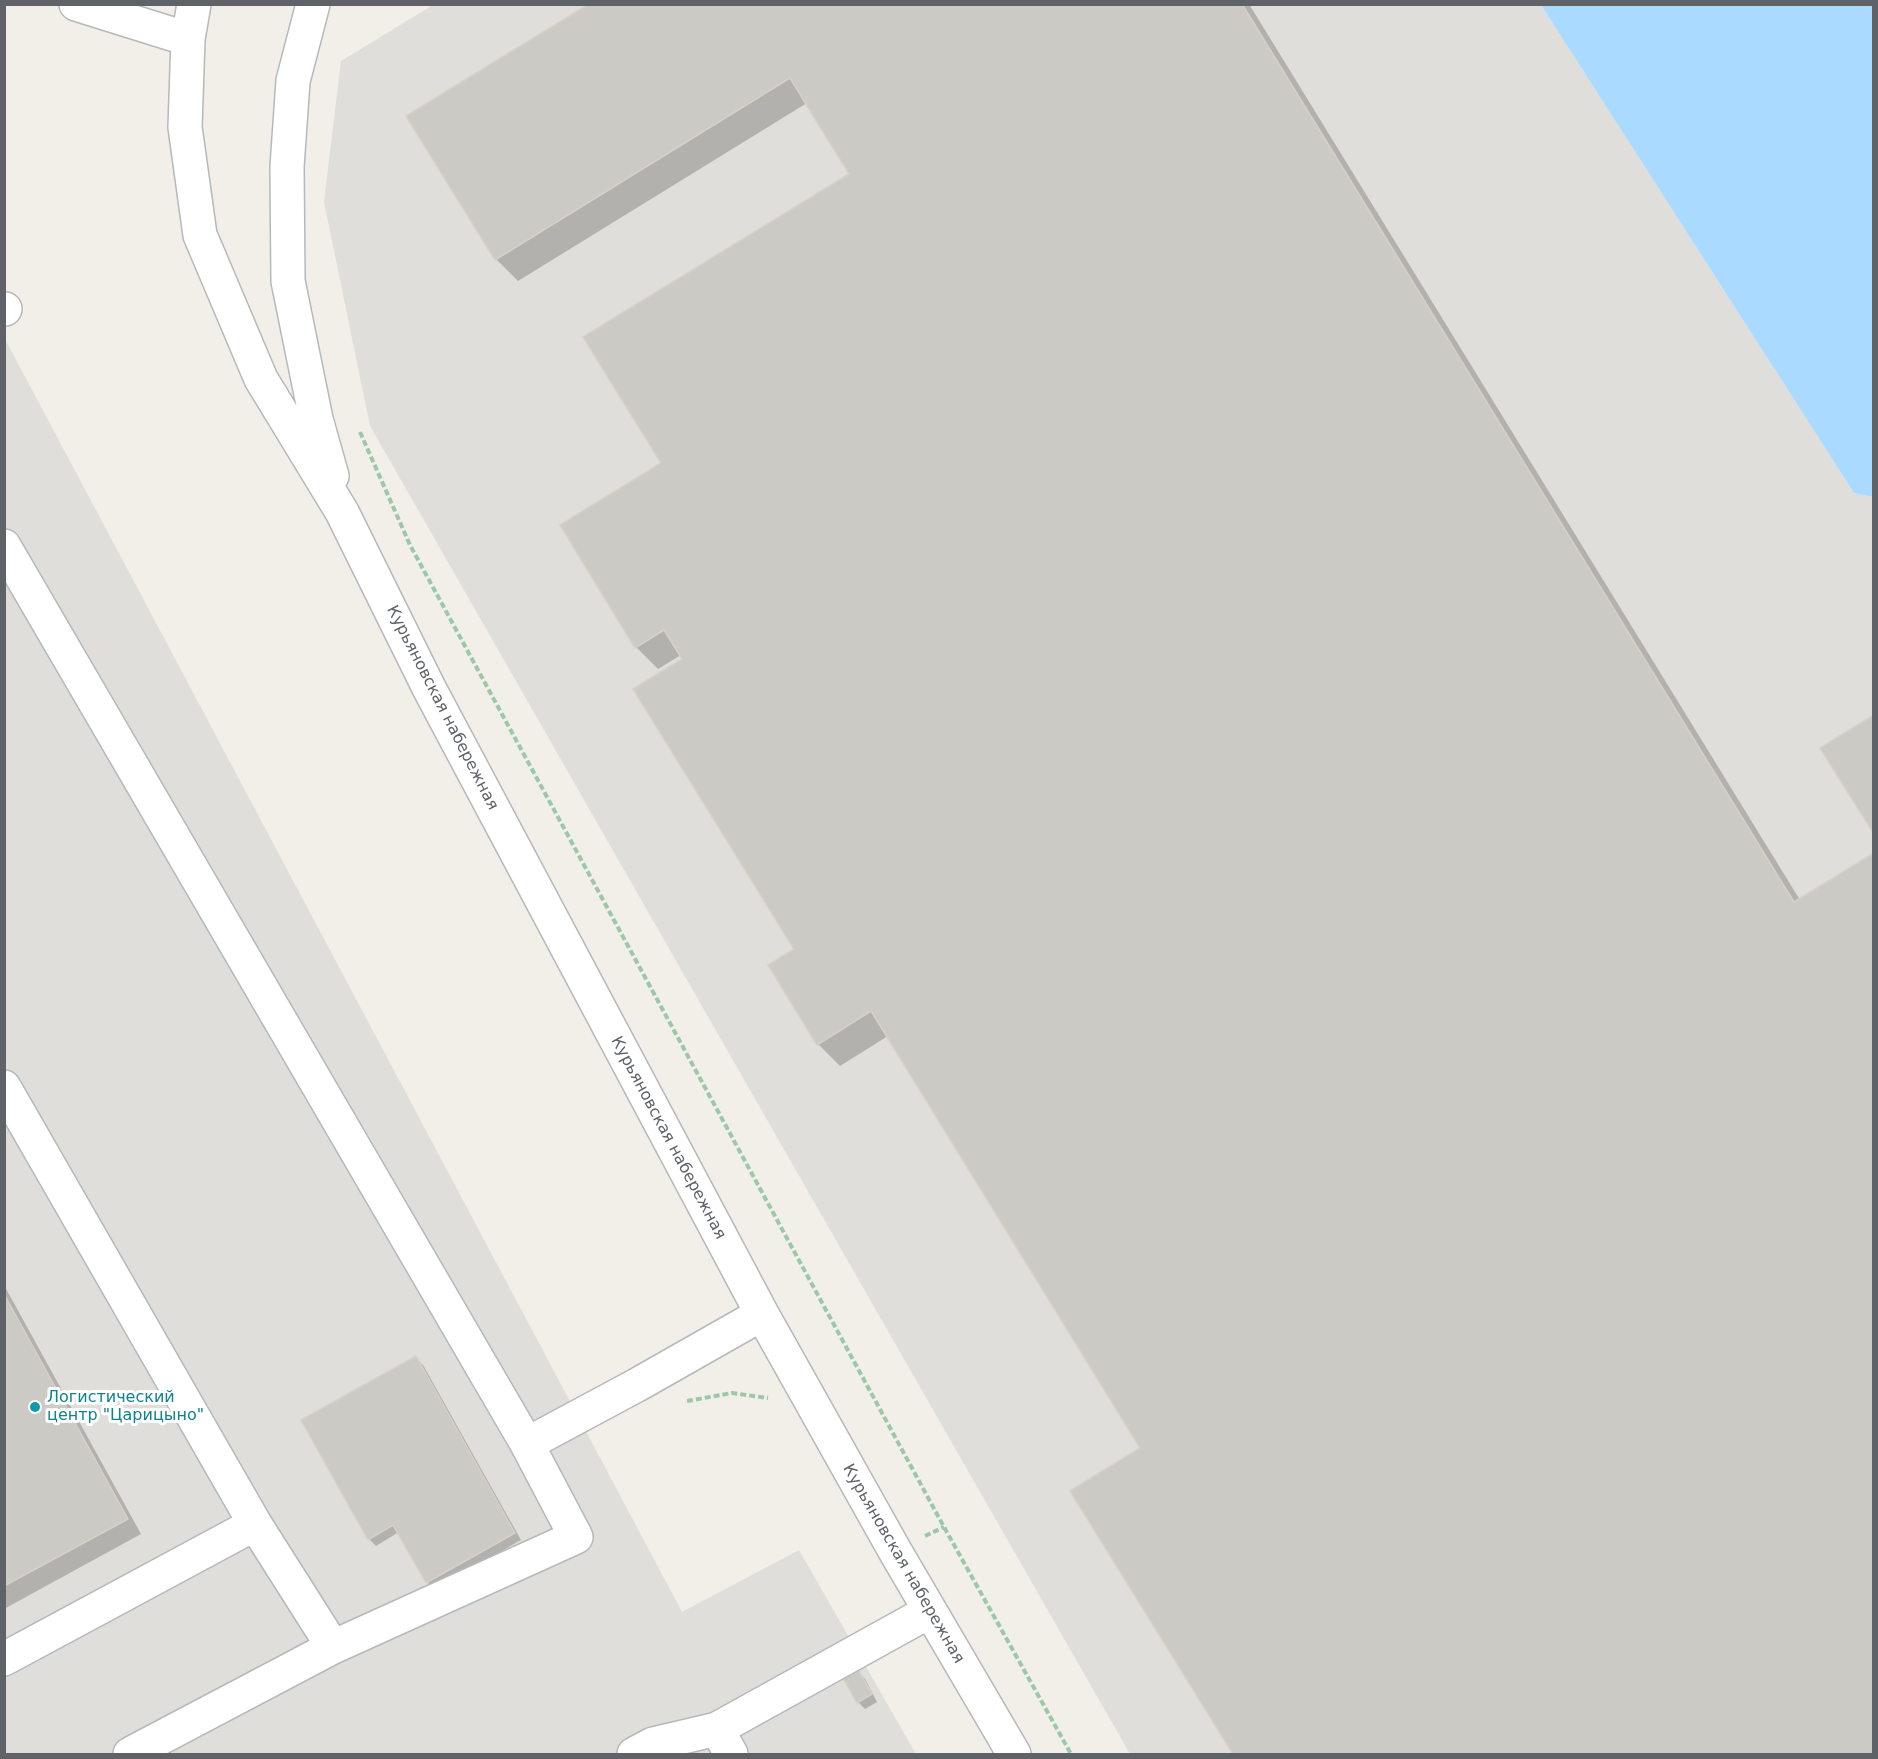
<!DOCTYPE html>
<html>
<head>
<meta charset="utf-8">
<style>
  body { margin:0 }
  #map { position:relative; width:1878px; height:1759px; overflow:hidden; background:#f1efe8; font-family:"DejaVu Sans",sans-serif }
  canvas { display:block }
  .frame { position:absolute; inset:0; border:6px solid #5f6368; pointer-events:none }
</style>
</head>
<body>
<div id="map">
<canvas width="1878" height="1759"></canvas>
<div class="frame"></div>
</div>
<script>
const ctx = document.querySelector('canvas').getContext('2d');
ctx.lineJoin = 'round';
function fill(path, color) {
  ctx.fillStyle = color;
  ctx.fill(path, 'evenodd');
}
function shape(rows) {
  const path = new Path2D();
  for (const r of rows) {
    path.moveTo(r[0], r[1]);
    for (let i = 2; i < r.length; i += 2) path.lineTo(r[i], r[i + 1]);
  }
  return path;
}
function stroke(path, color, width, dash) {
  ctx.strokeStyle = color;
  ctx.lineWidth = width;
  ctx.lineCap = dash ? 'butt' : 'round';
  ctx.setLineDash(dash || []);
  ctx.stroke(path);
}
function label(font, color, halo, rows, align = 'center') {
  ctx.font = font + ' "DejaVu Sans",sans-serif';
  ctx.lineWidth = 6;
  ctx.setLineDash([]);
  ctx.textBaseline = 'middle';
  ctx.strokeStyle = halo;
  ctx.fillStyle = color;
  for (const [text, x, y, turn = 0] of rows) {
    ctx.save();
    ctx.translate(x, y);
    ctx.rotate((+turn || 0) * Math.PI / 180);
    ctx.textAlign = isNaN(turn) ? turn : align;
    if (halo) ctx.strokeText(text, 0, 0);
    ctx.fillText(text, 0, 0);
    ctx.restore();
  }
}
fill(shape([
  [433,5,1541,5,1854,493,1873,497,1873,1754,1130,1754,370,426,324,202,341,61],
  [5,339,682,1612,799,1550,916,1754,5,1754]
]), '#e0deda');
fill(shape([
  [1541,5,1873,5,1873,497,1854,493]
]), '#aadaff');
fill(shape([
  [592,4,1249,4,1800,900,1874,855,1874,1754,1234,1754,1072,1491,1142,1448,888,1036,840,1066,818,1044,796,949,684,659,681,655,658,669,636,647,663,464,851,175,807,103,518,281,496,259],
  [4,1285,141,1534,4,1609],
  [416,1358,423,1365,521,1540,434,1589,427,1582,399,1532,376,1546,369,1539],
  [858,1672,865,1679,877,1702,865,1709,858,1702]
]), '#0003');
const building = shape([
  [589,4,1242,4,1794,902,1874,853,1874,1754,1233,1754,1070,1491,1140,1448,871,1011,817,1045,768,965,794,949,633,689,682,659,664,630,635,648,560,525,661,463,583,337,849,174,790,78,495,260,406,116,589,4],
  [1874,715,1874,834,1820,748,1874,715],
  [4,1294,128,1519,4,1586,4,1294],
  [416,1356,515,1533,426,1583,393,1525,368,1540,301,1420,416,1356],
  [858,1670,872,1694,857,1703,843,1678,858,1670]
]);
fill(building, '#cccac5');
stroke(building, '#d6d1c6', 1.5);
const minor = shape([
  [76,4,188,39],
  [194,4,188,39,185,127,200,235,261,379,342,512,429,688,762,1314,895,1551,1014,1754],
  [313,4,293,81,287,167,288,281,316,419,332,476],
  [4,309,5,309],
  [4,546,527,1444,637,1385,762,1314],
  [4,1087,255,1524],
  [4,1659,255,1524,333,1647],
  [130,1754,333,1647,576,1537,527,1444],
  [634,1754,653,1744,717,1729],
  [731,1754,717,1729,930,1611]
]);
stroke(minor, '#b5b8bc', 36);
stroke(shape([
  [360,432,410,545,944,1527,1071,1754],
  [687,1401,732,1393,768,1398],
  [925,1536,944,1527]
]), '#9cc7a9', 4, [6, 3]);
stroke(minor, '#fff', 33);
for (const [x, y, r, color] of [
  [35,1407,6,"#0f9aa8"]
]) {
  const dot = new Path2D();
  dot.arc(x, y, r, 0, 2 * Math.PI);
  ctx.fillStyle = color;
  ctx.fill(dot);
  stroke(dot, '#fff', 2);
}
label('16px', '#5f6368', '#fff', [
  ["Курьяновская набережная",442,708,63],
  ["Курьяновская набережная",668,1138,62],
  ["Курьяновская набережная",903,1564,60]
]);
label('16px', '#0d838f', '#fff', [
  ["Логистический",47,1398],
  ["центр \"Царицыно\"",47,1416]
], 'left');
</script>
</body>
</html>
